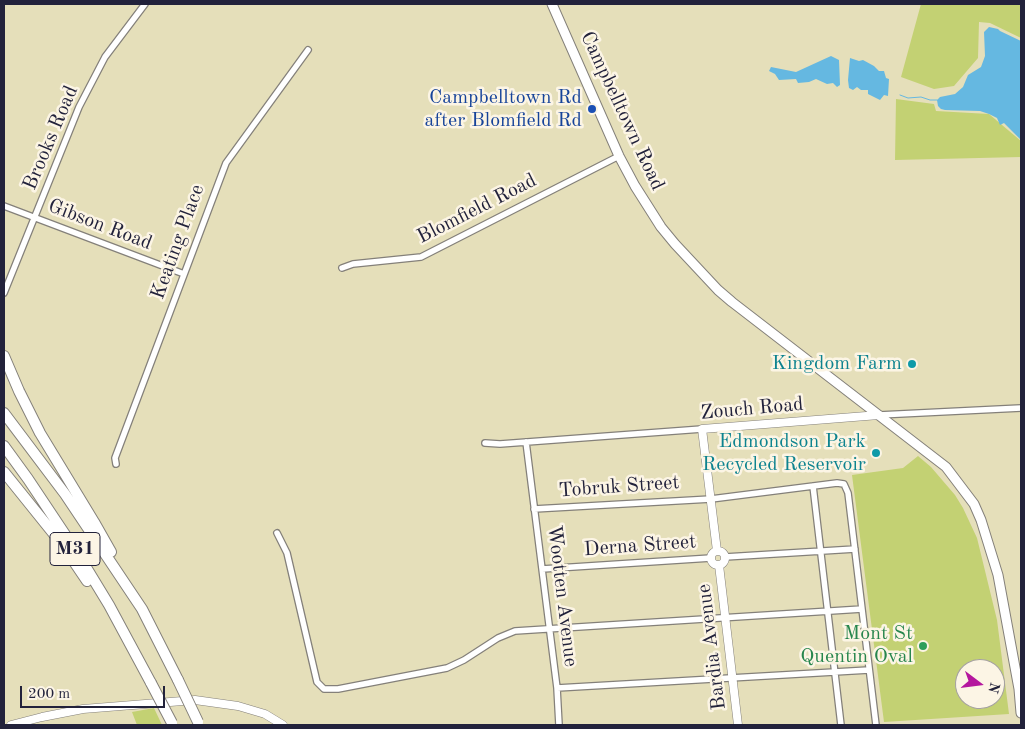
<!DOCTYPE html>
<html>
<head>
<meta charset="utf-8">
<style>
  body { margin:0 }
  #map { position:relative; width:1025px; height:729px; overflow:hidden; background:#e5dfba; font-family:"Old Standard TT",serif }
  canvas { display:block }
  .frame { position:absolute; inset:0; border:5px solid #22223b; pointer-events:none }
  .north { position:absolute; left:955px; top:659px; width:50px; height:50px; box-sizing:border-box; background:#fcf5e5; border:1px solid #a5a1a1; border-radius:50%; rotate:105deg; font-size:14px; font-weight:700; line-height:20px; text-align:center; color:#22223b }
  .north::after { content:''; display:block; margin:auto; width:18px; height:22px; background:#b5179e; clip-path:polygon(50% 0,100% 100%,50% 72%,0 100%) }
  .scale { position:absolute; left:20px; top:686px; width:145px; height:22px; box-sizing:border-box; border:2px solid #22223b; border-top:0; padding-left:6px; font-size:15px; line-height:18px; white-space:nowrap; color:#22223b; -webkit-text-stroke:4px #fcf5e5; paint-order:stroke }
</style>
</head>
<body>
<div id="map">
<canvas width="1025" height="729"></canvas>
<div class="frame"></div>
<div class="north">N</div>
<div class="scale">200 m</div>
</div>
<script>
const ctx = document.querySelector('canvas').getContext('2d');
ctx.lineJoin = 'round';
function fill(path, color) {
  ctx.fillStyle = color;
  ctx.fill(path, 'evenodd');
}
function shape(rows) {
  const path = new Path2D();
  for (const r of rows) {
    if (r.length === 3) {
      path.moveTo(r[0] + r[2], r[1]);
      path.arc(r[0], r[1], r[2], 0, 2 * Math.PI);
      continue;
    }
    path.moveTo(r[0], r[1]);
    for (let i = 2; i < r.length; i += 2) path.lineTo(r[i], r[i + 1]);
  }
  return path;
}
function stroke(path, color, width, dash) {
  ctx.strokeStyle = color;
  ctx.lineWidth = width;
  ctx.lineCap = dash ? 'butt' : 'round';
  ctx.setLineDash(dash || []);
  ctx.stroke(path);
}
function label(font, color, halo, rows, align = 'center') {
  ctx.font = font + ' "Old Standard TT",serif';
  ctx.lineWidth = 5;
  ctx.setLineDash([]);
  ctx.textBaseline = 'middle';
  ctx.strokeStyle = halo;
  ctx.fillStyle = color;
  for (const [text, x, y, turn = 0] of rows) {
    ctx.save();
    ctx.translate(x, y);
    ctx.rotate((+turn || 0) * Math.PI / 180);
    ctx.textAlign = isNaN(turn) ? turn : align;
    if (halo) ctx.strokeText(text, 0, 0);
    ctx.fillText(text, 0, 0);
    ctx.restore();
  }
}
fill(shape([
  [921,4,1021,4,1021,38,990,23,979,22,978,58,954,86,934,89,901,77],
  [896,99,934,104,936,111,989,114,1021,141,1021,157,895,160],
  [918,456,931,467,955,495,963,508,977,538,997,620,1009,714,884,722,852,475,903,468],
  [965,669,995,669,995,699,965,699],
  [154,708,162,725,137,725,132,712]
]), '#c3d173');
fill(shape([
  [989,27,998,29,1000,31,1021,41,1021,140,1004,123,1000,125,997,118,989,114,980,111,945,110,941,109,938,106,937,100,940,97,955,94,963,87,968,75,981,67,985,56,984,32],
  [831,56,839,60,840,85,837,87,833,83,827,84,816,79,809,82,798,83,796,79,779,80,775,74,769,71,771,67,796,72],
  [850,58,859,61,863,60,874,66,879,71,884,71,886,78,889,79,888,96,884,95,880,100,868,94,868,90,861,90,857,87,853,90,849,88,848,80]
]), '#65b8e1');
stroke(shape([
  [900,95,908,98,921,97,930,100,937,100]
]), '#65b8e1', 1);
const street = shape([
  [4,206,184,274],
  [342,268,353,264,421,257,619,156],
  [4,293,79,107,105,57,145,4],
  [879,415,1021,408],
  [526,442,557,688,559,725],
  [485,443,500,444,702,429],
  [116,464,115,458,226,163,308,50],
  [813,486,841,725],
  [534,509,711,499,837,483,844,484,848,493,876,725],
  [277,533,287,553,317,682,324,689,338,689,447,668,464,660,498,638,515,631,862,609],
  [725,557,855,549],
  [542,569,711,558],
  [557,688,869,670]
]);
const secondary = shape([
  [717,551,702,429,879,415],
  [718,558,7],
  [719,565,738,725],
  [11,725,42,717,83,709,195,700,238,706,265,714,283,725]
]);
const primary = shape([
  [552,4,619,156,635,186,661,227,675,244,718,290,732,302,946,467,974,504,981,520,998,575,1019,689,1021,713]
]);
const highway = shape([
  [4,356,19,391,40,433,94,522,111,552],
  [4,413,65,494,142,609,178,680],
  [4,446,28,479,78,554,109,605,151,683],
  [4,472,62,544,87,581]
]);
stroke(street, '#84807a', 8);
stroke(secondary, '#84807a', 9);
stroke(primary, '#84807a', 11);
stroke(highway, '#84807a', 12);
stroke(street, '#fff', 5.5);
stroke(secondary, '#fff', 8);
stroke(primary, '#fff', 9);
stroke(highway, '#fff', 10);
const highwayBridge = shape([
  [178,680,198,722],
  [151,683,172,723]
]);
stroke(highwayBridge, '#84807a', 12, []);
stroke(highwayBridge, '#fff', 10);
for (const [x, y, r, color] of [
  [592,109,5,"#1a4fb4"],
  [912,364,5,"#0f9aa8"],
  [876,453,5,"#0f9aa8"],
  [923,646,5,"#2e9e5b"]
]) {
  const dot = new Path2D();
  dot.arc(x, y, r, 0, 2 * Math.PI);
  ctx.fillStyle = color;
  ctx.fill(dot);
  stroke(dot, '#fcf5e5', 2);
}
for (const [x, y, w] of [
  [75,549,50]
]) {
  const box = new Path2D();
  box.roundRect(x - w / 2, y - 16.5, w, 33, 4);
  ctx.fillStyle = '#fcf5e5';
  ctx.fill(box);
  stroke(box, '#22223b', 1);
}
label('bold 19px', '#22223b', null, [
  ["M31",75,549]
]);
label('20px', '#164399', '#fcf5e5', [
  ["Campbelltown Rd",582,98],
  ["after Blomfield Rd",582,121]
], 'right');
label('20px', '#22223b', '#fcf5e5', [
  ["Campbelltown Road",622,111,65],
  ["Brooks Road",51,138,-67],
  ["Blomfield Road",477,209,-27],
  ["Gibson Road",100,225,21],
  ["Keating Place",178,242,-70],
  ["Zouch Road",752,409,-5],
  ["Tobruk Street",619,487,-4],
  ["Derna Street",640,546,-4],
  ["Wootten Avenue",562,596,83],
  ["Bardia Avenue",712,647,-97]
]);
label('20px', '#0d838f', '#fcf5e5', [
  ["Kingdom Farm",902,364],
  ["Edmondson Park",866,442],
  ["Recycled Reservoir",866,465]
], 'right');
label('20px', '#27864d', '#fcf5e5', [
  ["Mont St",913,634],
  ["Quentin Oval",913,657]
], 'right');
</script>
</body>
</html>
